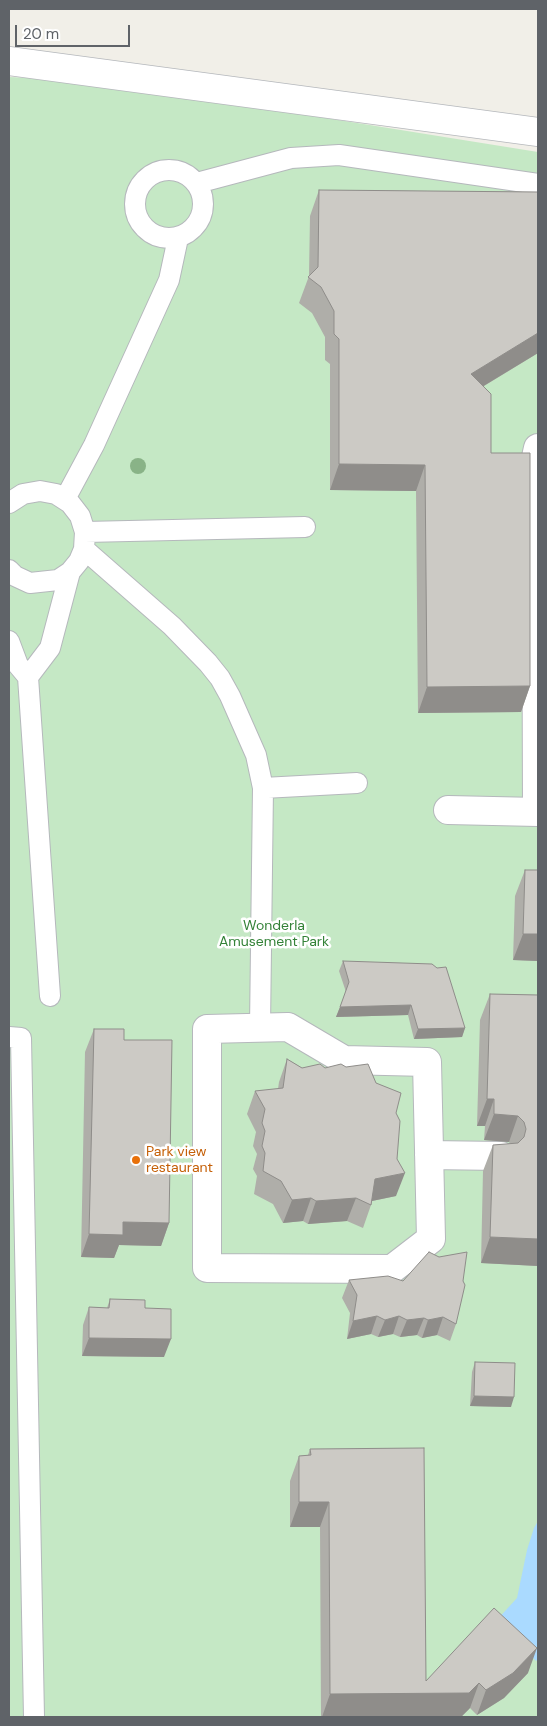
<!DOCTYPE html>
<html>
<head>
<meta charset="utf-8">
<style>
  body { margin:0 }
  #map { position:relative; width:547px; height:1726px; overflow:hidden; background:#f1efe8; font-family:"DM Sans",sans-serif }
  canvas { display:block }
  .frame { position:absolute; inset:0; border:10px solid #5f6368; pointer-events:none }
  .scale { position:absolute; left:15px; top:25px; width:115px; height:22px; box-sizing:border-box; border:2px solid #5f6368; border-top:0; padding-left:6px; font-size:15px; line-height:18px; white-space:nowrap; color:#5f6368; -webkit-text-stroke:4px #fff; paint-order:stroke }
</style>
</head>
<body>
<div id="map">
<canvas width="547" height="1726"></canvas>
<div class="frame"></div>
<div class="scale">20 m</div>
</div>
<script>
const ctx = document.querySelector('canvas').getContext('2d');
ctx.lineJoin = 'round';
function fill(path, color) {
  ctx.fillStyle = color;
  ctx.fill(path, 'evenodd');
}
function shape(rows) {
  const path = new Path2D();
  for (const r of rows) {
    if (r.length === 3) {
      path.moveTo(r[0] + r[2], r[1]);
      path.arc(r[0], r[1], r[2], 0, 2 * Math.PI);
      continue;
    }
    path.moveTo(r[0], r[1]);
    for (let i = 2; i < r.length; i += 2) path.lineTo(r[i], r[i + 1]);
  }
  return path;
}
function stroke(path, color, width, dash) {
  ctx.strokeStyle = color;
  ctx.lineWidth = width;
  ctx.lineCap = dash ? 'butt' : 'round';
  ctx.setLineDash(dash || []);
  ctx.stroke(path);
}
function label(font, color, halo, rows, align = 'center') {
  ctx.font = font + ' "DM Sans",sans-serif';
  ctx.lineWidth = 5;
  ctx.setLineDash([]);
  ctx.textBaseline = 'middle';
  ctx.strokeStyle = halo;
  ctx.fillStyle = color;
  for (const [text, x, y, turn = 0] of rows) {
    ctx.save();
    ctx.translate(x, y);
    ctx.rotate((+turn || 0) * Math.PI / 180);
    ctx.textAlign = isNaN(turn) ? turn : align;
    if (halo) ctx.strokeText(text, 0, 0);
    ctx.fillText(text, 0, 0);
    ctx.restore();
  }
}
fill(shape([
  [9,77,95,81,538,152,538,1717,9,1717]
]), '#c5e8c5');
fill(shape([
  [538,1521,538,1659,536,1661,496,1621,517,1598,527,1550,534,1528]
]), '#aadaff');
const service = shape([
  [169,204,34],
  [197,183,291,158,339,155,538,184],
  [65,499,94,445,169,280,178,238],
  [9,503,23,494,40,491,56,494,70,503,80,516,85,532,84,549,79,561,70,572,58,580,30,583,15,576,9,570],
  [85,532,305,527],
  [84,549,172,626,208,663,220,678,230,696,256,755,263,788,260,1027],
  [9,641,18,665,28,677,50,996],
  [28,677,50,648,70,572],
  [263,788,357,783],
  [9,1037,21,1038,34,1717]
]);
const pedestrian = shape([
  [448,810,538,812],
  [537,812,536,457,538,448],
  [288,1027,344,1060,427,1062,431,1239,392,1269,207,1268,207,1029,288,1027],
  [429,1155,501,1156]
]);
const minor = shape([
  [9,61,538,132]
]);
stroke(service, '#b5b8bc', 22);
stroke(pedestrian, '#b5b8bc', 30);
stroke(minor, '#b5b8bc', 30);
stroke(service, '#fff', 20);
stroke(pedestrian, '#fff', 28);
stroke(minor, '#fff', 28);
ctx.fillStyle = '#89b387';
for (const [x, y] of [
  [138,466]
]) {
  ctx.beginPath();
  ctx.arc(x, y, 8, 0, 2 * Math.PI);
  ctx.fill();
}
fill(shape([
  [319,190,538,192,538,353,484,386,491,453,530,686,521,712,418,713,416,491,330,490,330,364,325,360,325,337,312,313,299,303,309,276,310,216],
  [525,870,538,870,538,961,513,960,515,896],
  [343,961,465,1028,462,1037,414,1039,408,1015,336,1017,346,992,339,971],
  [490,994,538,995,538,1266,481,1263,483,1171,493,1145,510,1144,509,1142,484,1140,485,1126,477,1126,480,1020],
  [94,1029,124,1040,169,1223,161,1246,119,1245,114,1258,81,1257,85,1052],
  [287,1059,302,1068,325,1068,376,1083,396,1113,397,1159,396,1196,372,1201,371,1205,363,1228,347,1221,308,1224,303,1221,283,1223,273,1204,254,1194,257,1176,253,1169,257,1154,253,1146,256,1132,247,1114,255,1091,278,1089,279,1082],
  [439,1257,456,1324,450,1341,437,1335,422,1338,417,1335,400,1337,393,1334,378,1337,371,1334,347,1339,350,1313,342,1298,349,1280,403,1281],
  [110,1299,145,1308,164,1357,82,1356,83,1325,89,1307,107,1308],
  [475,1362,511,1407,470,1406,472,1372],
  [310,1449,426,1681,528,1673,504,1698,477,1715,470,1708,461,1717,321,1717,320,1527,290,1527,290,1481,299,1456,308,1455]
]), '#afaea9');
fill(shape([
  [538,333,538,353,462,399,471,374],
  [339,464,425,465,416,491,330,490],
  [530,686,521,712,418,713,427,687],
  [523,934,538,934,538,961,513,960],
  [411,1005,408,1015,336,1017,340,1007],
  [465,1028,462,1037,414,1039,418,1029],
  [487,1099,494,1099,485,1126,477,1126],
  [494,1114,518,1116,509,1142,484,1140],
  [405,1173,396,1196,367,1202,375,1179],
  [311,1198,303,1221,283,1223,292,1200],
  [356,1198,347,1221,308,1224,316,1201],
  [123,1222,169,1223,161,1246,119,1245,114,1258,81,1257,89,1234],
  [490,1237,538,1239,538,1266,481,1263],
  [377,1316,371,1334,347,1339,353,1321],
  [399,1316,393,1334,378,1337,385,1320],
  [443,1317,437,1335,422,1338,428,1320],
  [424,1318,417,1335,400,1337,407,1320],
  [89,1338,171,1339,164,1357,82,1356],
  [474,1396,514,1397,511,1407,470,1406],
  [299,1502,329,1502,320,1527,290,1527],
  [537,1648,528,1673,504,1698,477,1715,486,1690],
  [479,1683,470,1708,461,1717,322,1717,330,1694]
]), '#8f8d8a');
const building = shape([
  [319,190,538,192,538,333,471,374,491,394,491,453,530,453,530,686,427,687,425,465,339,464,339,339,334,334,334,311,321,287,308,277,318,267,319,190],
  [525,870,538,870,538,934,523,934,525,870],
  [343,961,432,964,437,968,446,967,465,1028,418,1029,411,1005,340,1007,349,982,343,961],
  [490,994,538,995,538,1239,490,1237,493,1145,518,1143,524,1137,526,1129,524,1122,518,1116,494,1114,494,1099,487,1099,490,994],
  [94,1029,124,1029,124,1040,172,1040,169,1223,123,1222,123,1235,89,1234,94,1029],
  [287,1059,302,1068,320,1064,325,1068,341,1064,346,1067,368,1064,376,1083,401,1093,396,1113,400,1121,397,1159,405,1173,375,1179,371,1205,356,1198,316,1201,311,1198,292,1200,281,1181,263,1171,265,1153,262,1146,265,1131,262,1123,265,1109,255,1091,283,1088,287,1059],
  [429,1252,439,1257,467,1252,463,1281,465,1285,456,1324,443,1317,428,1320,424,1318,407,1320,399,1316,385,1320,377,1316,353,1321,357,1295,349,1280,388,1276,403,1281,429,1252],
  [110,1299,145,1300,145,1308,171,1309,171,1339,89,1338,89,1307,109,1308,110,1299],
  [475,1362,515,1363,514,1397,474,1396,475,1362],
  [424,1448,426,1681,494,1608,537,1648,513,1673,486,1690,479,1683,469,1693,330,1694,329,1502,299,1502,299,1456,311,1455,310,1449,424,1448]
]);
fill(building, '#cccac5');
stroke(building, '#8f8d8a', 1);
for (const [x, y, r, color] of [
  [136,1160,5,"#e8710a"]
]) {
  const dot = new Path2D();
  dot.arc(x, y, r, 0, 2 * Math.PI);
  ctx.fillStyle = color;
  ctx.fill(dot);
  stroke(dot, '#fff', 2);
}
label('14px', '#348238', '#fff', [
  ["Wonderla",274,926],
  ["Amusement Park",274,942]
]);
label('14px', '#c56008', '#fff', [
  ["Park view",146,1152],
  ["restaurant",146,1168]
], 'left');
</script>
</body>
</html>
